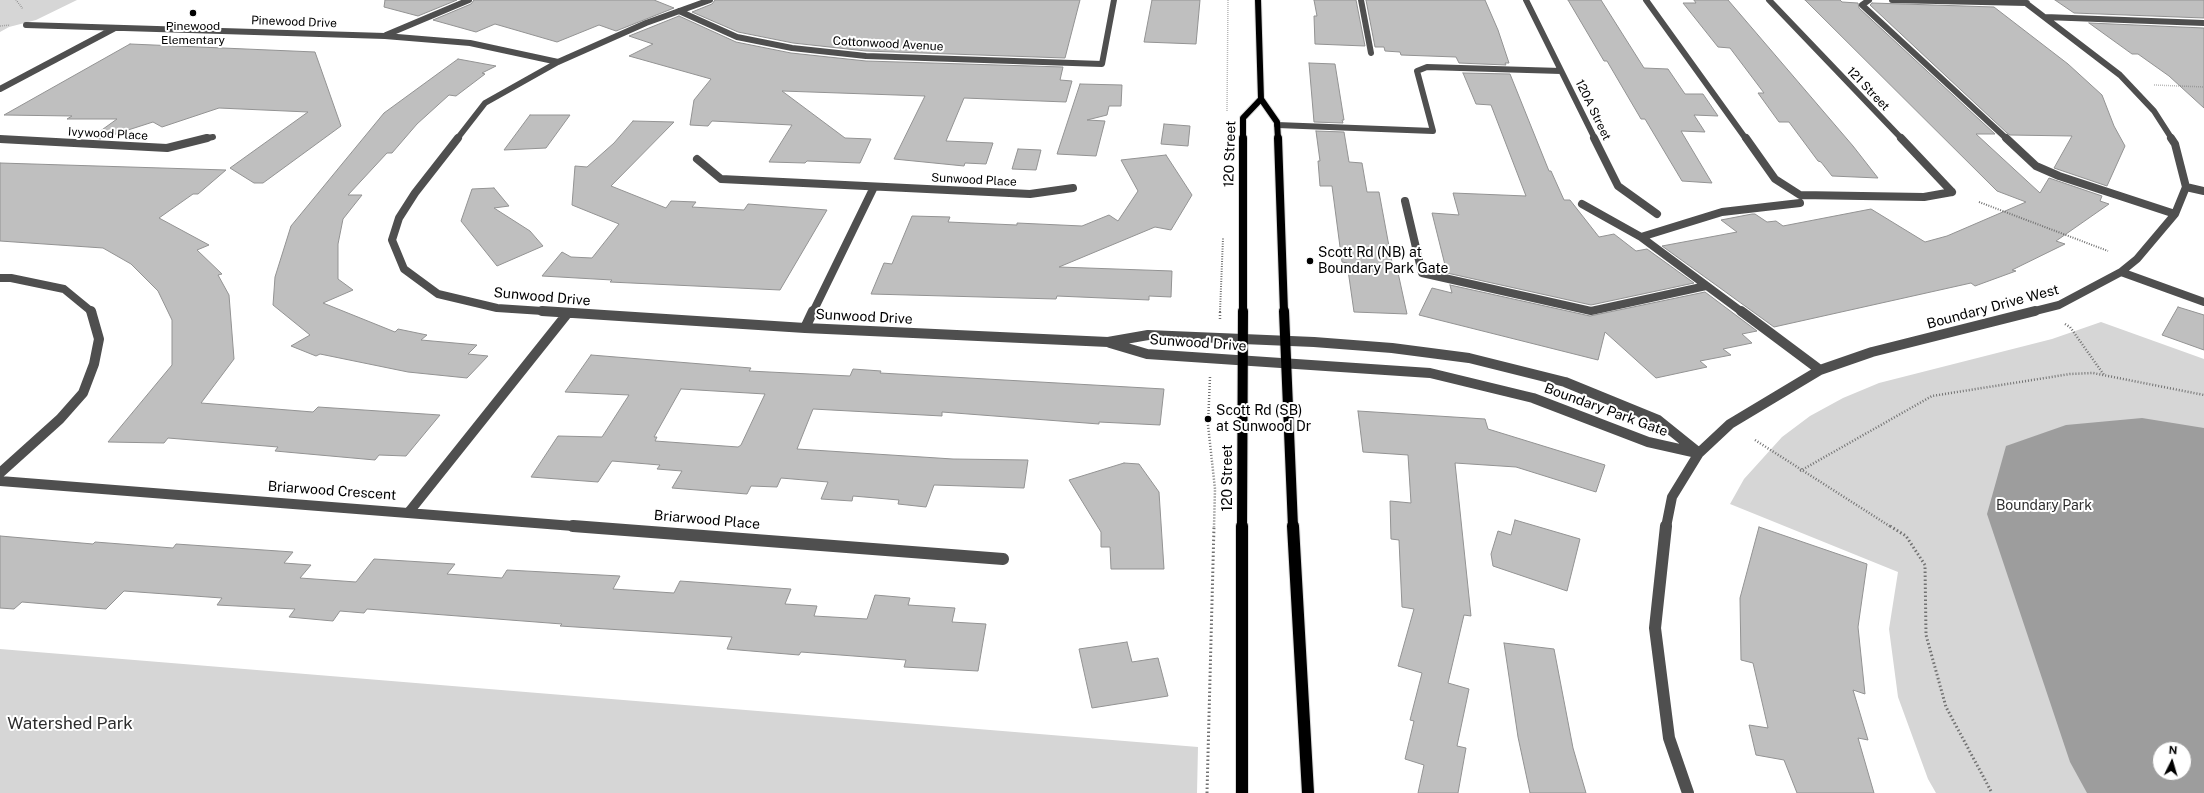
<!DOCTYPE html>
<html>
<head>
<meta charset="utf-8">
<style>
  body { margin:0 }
  #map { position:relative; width:2204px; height:793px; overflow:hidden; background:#fff; font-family:"Public Sans",sans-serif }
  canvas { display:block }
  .north { position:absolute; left:2152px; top:741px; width:40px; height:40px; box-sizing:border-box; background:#fff; border:1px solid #999; border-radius:50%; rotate:5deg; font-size:11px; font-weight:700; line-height:16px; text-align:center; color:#000 }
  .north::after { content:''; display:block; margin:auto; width:14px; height:18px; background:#000; clip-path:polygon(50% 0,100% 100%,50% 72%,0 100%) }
</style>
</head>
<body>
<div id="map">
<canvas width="2204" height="793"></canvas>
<div class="north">N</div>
</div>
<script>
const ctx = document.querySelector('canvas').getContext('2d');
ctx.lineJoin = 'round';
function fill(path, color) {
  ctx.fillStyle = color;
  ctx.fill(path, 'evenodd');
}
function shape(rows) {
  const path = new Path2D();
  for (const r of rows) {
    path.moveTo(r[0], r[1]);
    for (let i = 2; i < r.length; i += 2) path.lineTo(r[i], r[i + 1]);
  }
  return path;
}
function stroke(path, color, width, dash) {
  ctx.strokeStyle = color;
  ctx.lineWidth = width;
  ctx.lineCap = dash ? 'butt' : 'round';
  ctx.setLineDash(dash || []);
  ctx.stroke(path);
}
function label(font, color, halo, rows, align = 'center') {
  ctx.font = font + ' "Public Sans",sans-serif';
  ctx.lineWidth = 4;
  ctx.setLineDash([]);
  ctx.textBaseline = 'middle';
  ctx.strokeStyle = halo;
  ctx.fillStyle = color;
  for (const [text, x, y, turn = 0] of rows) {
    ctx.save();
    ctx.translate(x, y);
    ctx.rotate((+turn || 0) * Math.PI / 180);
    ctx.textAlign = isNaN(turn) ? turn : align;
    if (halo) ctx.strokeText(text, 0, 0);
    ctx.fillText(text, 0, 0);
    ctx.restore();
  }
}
fill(shape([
  [0,0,77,0,36,20,9,27,0,32],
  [2101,322,2204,359,2204,793,1936,793,1928,779,1898,697,1889,629,1898,572,1730,504,1744,479,1782,437,1810,416,1843,398,1879,383,2052,339],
  [2160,749,2184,749,2184,773,2160,773],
  [0,649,1198,747,1197,793,0,793]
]), '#d6d6d6');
fill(shape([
  [2142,418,2204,428,2204,793,2087,793,2070,762,1987,514,2006,446,2066,425],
  [2160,749,2184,749,2184,773,2160,773]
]), '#9d9d9d');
const building = shape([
  [385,0,457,0,418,16,384,7,385,0],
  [474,0,654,0,674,8,616,31,599,25,557,42,495,24,476,32,433,20,471,4,474,0],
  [715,0,1080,0,1065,58,866,51,793,43,738,32,692,12,712,4,715,0],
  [1152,0,1200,0,1196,44,1144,42,1152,0],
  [1314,0,1356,0,1365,46,1315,44,1314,16,1317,16,1314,0],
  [1366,0,1485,0,1498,30,1509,63,1505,63,1506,65,1459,63,1456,57,1401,55,1400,52,1385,51,1384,47,1375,47,1366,0],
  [1568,0,1601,0,1644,68,1668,69,1685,94,1703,94,1718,116,1694,115,1705,132,1681,131,1712,183,1682,181,1645,119,1641,119,1607,61,1604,61,1568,0],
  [1694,0,1728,0,1853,146,1878,178,1832,176,1821,162,1818,161,1789,122,1779,122,1758,93,1764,93,1730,48,1718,47,1683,3,1696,3,1694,0],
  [1805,0,1840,0,1842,2,1858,3,1859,8,1995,134,1976,134,2040,193,2049,178,2102,196,2100,201,2109,204,2056,241,2065,244,2012,270,2016,271,1975,286,1971,283,1774,327,1662,246,1737,232,1721,220,1752,214,1755,214,1767,222,1776,221,1783,226,1871,209,1925,242,1947,236,2026,202,1997,191,1805,0],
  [2055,0,2204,0,2204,18,2074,13,2055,0],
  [1872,3,1994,7,2068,64,2102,95,2114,126,2125,146,2107,186,2054,168,2072,136,2010,135,2007,133,1870,5,1872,3],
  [679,16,736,42,791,53,866,61,1063,67,1060,80,1072,81,1066,102,964,98,946,141,993,143,986,164,965,163,964,166,894,159,925,96,782,91,845,138,871,139,860,163,807,161,805,163,769,162,792,125,712,121,708,126,690,125,694,100,711,79,629,56,653,44,629,36,679,16],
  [2089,23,2204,28,2204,108,2169,76,2138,54,2132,54,2089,23],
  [130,44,315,52,341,126,263,183,254,183,230,168,308,112,219,108,162,127,153,122,100,139,92,137,117,119,67,119,72,116,4,115,130,44],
  [458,59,496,66,482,73,485,74,456,96,449,95,417,124,392,153,387,153,348,195,362,195,343,219,338,244,338,279,353,290,323,303,395,332,398,329,427,335,421,340,477,345,468,354,488,356,467,378,408,372,320,354,316,356,291,346,310,335,273,305,275,277,291,226,384,113,458,59],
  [1309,63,1335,64,1344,120,1342,120,1343,123,1314,122,1309,63],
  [1463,73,1510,74,1549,171,1551,171,1564,200,1570,200,1599,237,1614,234,1636,251,1647,249,1694,283,1591,305,1447,273,1432,213,1459,215,1453,193,1526,196,1491,105,1476,104,1463,73],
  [1080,84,1122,85,1121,106,1109,106,1107,115,1087,120,1105,121,1096,156,1057,154,1080,84],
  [530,115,570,115,546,148,504,150,530,115],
  [633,121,674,122,611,186,666,208,671,201,696,202,692,207,744,210,748,204,827,210,780,290,610,282,612,280,542,276,562,252,571,257,592,258,619,224,572,205,575,166,587,167,614,143,633,121],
  [1164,124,1190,126,1188,146,1161,144,1164,124],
  [1316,131,1344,132,1349,162,1362,163,1367,192,1379,192,1393,268,1397,268,1407,314,1354,312,1347,263,1342,262,1332,186,1320,186,1318,161,1320,161,1316,131],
  [1018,149,1041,150,1036,170,1012,169,1018,149],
  [1166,155,1192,195,1171,230,1155,227,1059,267,1172,271,1171,297,1149,296,1149,300,1057,296,1056,299,871,294,884,263,892,264,912,216,950,217,948,222,1017,225,1017,223,1082,226,1109,215,1118,221,1138,191,1121,160,1166,155],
  [0,163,226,170,198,194,193,194,159,218,209,245,197,250,222,274,218,275,229,295,234,359,201,403,313,412,318,407,440,415,406,456,379,455,375,460,275,451,278,447,168,438,164,443,108,442,172,365,172,320,158,291,131,264,103,248,0,241,0,163],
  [494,188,509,206,494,208,530,231,543,246,497,266,461,221,472,189,494,188],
  [1450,285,1590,316,1705,292,1757,331,1742,334,1752,343,1723,349,1731,355,1700,361,1707,367,1656,378,1605,332,1598,360,1419,315,1432,288,1452,293,1450,285],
  [2178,307,2204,315,2204,350,2162,335,2178,307],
  [591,355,751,368,749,371,850,376,853,369,881,371,880,373,1164,389,1160,425,1099,422,1099,424,942,412,942,416,813,409,797,449,953,459,1028,460,1024,488,934,485,926,507,898,504,899,500,853,496,852,501,821,499,828,482,781,478,777,487,751,486,747,494,672,488,682,471,657,469,660,465,612,461,598,482,531,477,558,436,602,437,629,395,565,392,591,355],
  [681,389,765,394,741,445,738,447,655,441,657,437,654,437,681,389],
  [1358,411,1485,419,1488,429,1605,465,1596,492,1516,467,1455,463,1471,616,1464,615,1448,683,1469,689,1457,746,1466,748,1458,793,1418,793,1424,765,1405,759,1414,721,1410,720,1422,673,1398,666,1414,609,1402,607,1399,540,1391,539,1390,501,1411,503,1408,455,1363,452,1358,411],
  [1124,463,1139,464,1159,492,1164,569,1111,569,1110,547,1101,547,1101,532,1069,480,1124,463],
  [1515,520,1580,539,1567,591,1493,566,1491,554,1498,531,1511,535,1515,520],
  [1759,527,1867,564,1858,627,1865,694,1853,690,1868,740,1858,738,1874,793,1797,793,1784,760,1756,755,1749,725,1768,728,1753,663,1741,660,1740,598,1759,527],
  [0,536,93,544,95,542,173,548,176,544,293,552,284,563,311,565,300,578,356,582,374,559,455,564,447,574,502,578,507,570,620,576,613,589,674,593,680,581,791,589,785,604,817,606,814,616,867,619,875,595,910,598,908,605,955,608,952,622,986,624,978,671,904,667,906,660,801,652,799,655,727,649,732,637,560,626,562,624,367,609,364,613,340,611,333,621,289,617,295,609,217,605,222,598,124,591,106,609,22,602,14,609,0,608,0,536],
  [1127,642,1132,662,1158,658,1168,696,1092,708,1079,649,1127,642],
  [1504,643,1554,649,1573,748,1586,793,1530,793,1518,737,1504,643]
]);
fill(building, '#bfbfbf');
stroke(building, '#939393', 1);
const majorFar3 = shape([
  [1258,0,1261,99,1277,122,1278,139],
  [1243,139,1243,118,1261,99]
]);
const majorFar2 = shape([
  [1278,138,1284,312],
  [1243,312,1243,138]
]);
const majorFar1 = shape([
  [1284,311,1293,527],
  [1242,527,1243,311]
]);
const major = shape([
  [1293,526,1308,793],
  [1242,793,1242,526]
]);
stroke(majorFar3, '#dbdbdb', 8);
stroke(majorFar2, '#dbdbdb', 10);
stroke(majorFar1, '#dbdbdb', 12);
stroke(major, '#dbdbdb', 14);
stroke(shape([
  [16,0,23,9],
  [0,26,10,25],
  [2154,85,2204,87],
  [1227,111,1228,0]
]), '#717171', 1.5, [0.5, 1.5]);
stroke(shape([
  [1979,202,2108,251],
  [1220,312,1223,238]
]), '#717171', 2, [1, 1.5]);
stroke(shape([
  [1220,319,1220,311],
  [2065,324,2070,327,2104,375],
  [1210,377,1208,425,1215,489,1214,527],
  [1755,440,1891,527],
  [1800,471,1932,396,2070,374,2093,373,2204,395]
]), '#717171', 2.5, [1, 2]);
stroke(shape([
  [1890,526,1906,536,1925,565,1926,635,1946,707,1992,793],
  [1207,793,1214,526]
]), '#717171', 3, [1.5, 2.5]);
stroke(shape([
  [1361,0,1371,53],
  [1526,0,1595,139],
  [1646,0,1746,139],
  [1769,0,1902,139],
  [1869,0,1862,5,2007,139],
  [1892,0,2027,3],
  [2022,0,2120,75,2154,111,2172,139],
  [679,11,737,37,792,48,866,56,1102,64,1114,0],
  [2045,17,2204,23],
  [26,25,385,36,470,43,558,62],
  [386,35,469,0],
  [0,89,115,28],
  [1277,125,1433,131,1417,71,1427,67,1561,71],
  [0,139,6,139],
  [203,139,213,137],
  [457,139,485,103,558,62,646,23,710,0]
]), '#4f4f4f', 6);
stroke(shape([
  [458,138,415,193,399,218,392,240,404,269,438,294,497,308,558,312],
  [1594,138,1618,186,1657,214],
  [1746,138,1775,179,1800,195,1924,197,1952,192],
  [1901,138,1952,192],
  [2006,138,2036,166,2059,176,2175,214],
  [0,139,167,148,207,138],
  [697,159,721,179,1030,194,1073,188],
  [2186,187,2204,191],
  [1405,201,1422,273,1591,311,1706,286],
  [1582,204,1641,237,1742,312],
  [1641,237,1722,212,1800,203],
  [2121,272,2204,302],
  [0,278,11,278,64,289,92,312],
  [813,312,874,187],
  [2031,312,2059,305,2121,272,2137,259,2175,214,2186,187,2175,144,2171,138]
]), '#4f4f4f', 8);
stroke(shape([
  [542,311,805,328,1108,342,1148,335,1314,342,1392,348,1469,358,1565,382,1658,420,1699,453],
  [1741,311,1820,370],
  [805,328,813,311],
  [1110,343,1147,354,1430,373,1533,398,1648,442,1697,453],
  [0,473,60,419,83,393,94,364,99,339,91,311],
  [0,481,586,527],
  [409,512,567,314],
  [1666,527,1672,497,1699,453,1730,424,1820,370,1872,352,2035,311]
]), '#4f4f4f', 10);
stroke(shape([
  [573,526,1003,559],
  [1666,526,1655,628,1669,738,1688,793]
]), '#4f4f4f', 12);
stroke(majorFar3, '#000', 6);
stroke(majorFar2, '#000', 8);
stroke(majorFar1, '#000', 10);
stroke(major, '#000', 12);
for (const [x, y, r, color] of [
  [193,13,4,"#000"],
  [1310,261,4,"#000"],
  [1208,419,4,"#000"]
]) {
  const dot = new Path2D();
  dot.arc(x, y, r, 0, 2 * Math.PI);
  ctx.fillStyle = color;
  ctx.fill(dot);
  stroke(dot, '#fff', 1.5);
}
label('12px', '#000', '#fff', [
  ["Pinewood Drive",294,22,2],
  ["Cottonwood Avenue",888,44,3],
  ["121 Street",1868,89,46],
  ["120A Street",1593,110,64],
  ["Ivywood Place",108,134,3],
  ["Sunwood Place",974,180,3]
]);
label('12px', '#000', '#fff', [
  ["Pinewood",193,26],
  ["Elementary",193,40]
]);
label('14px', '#000', '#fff', [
  ["120 Street",1230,154,-88],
  ["Sunwood Drive",542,297,5],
  ["Boundary Drive West",1993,307,-15],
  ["Sunwood Drive",864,317,3],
  ["Sunwood Drive",1198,343,4],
  ["Boundary Park Gate",1606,410,20],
  ["120 Street",1228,478,-90],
  ["Briarwood Crescent",332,491,4],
  ["Briarwood Place",707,520,5]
]);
label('14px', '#000', '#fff', [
  ["Scott Rd (NB) at",1318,253],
  ["Boundary Park Gate",1318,269],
  ["Scott Rd (SB)",1216,411],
  ["at Sunwood Dr",1216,427]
], 'left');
label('14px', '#2d2d2d', '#fff', [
  ["Boundary Park",2044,506]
]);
label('17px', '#2d2d2d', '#fff', [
  ["Watershed Park",70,724]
]);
</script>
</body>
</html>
